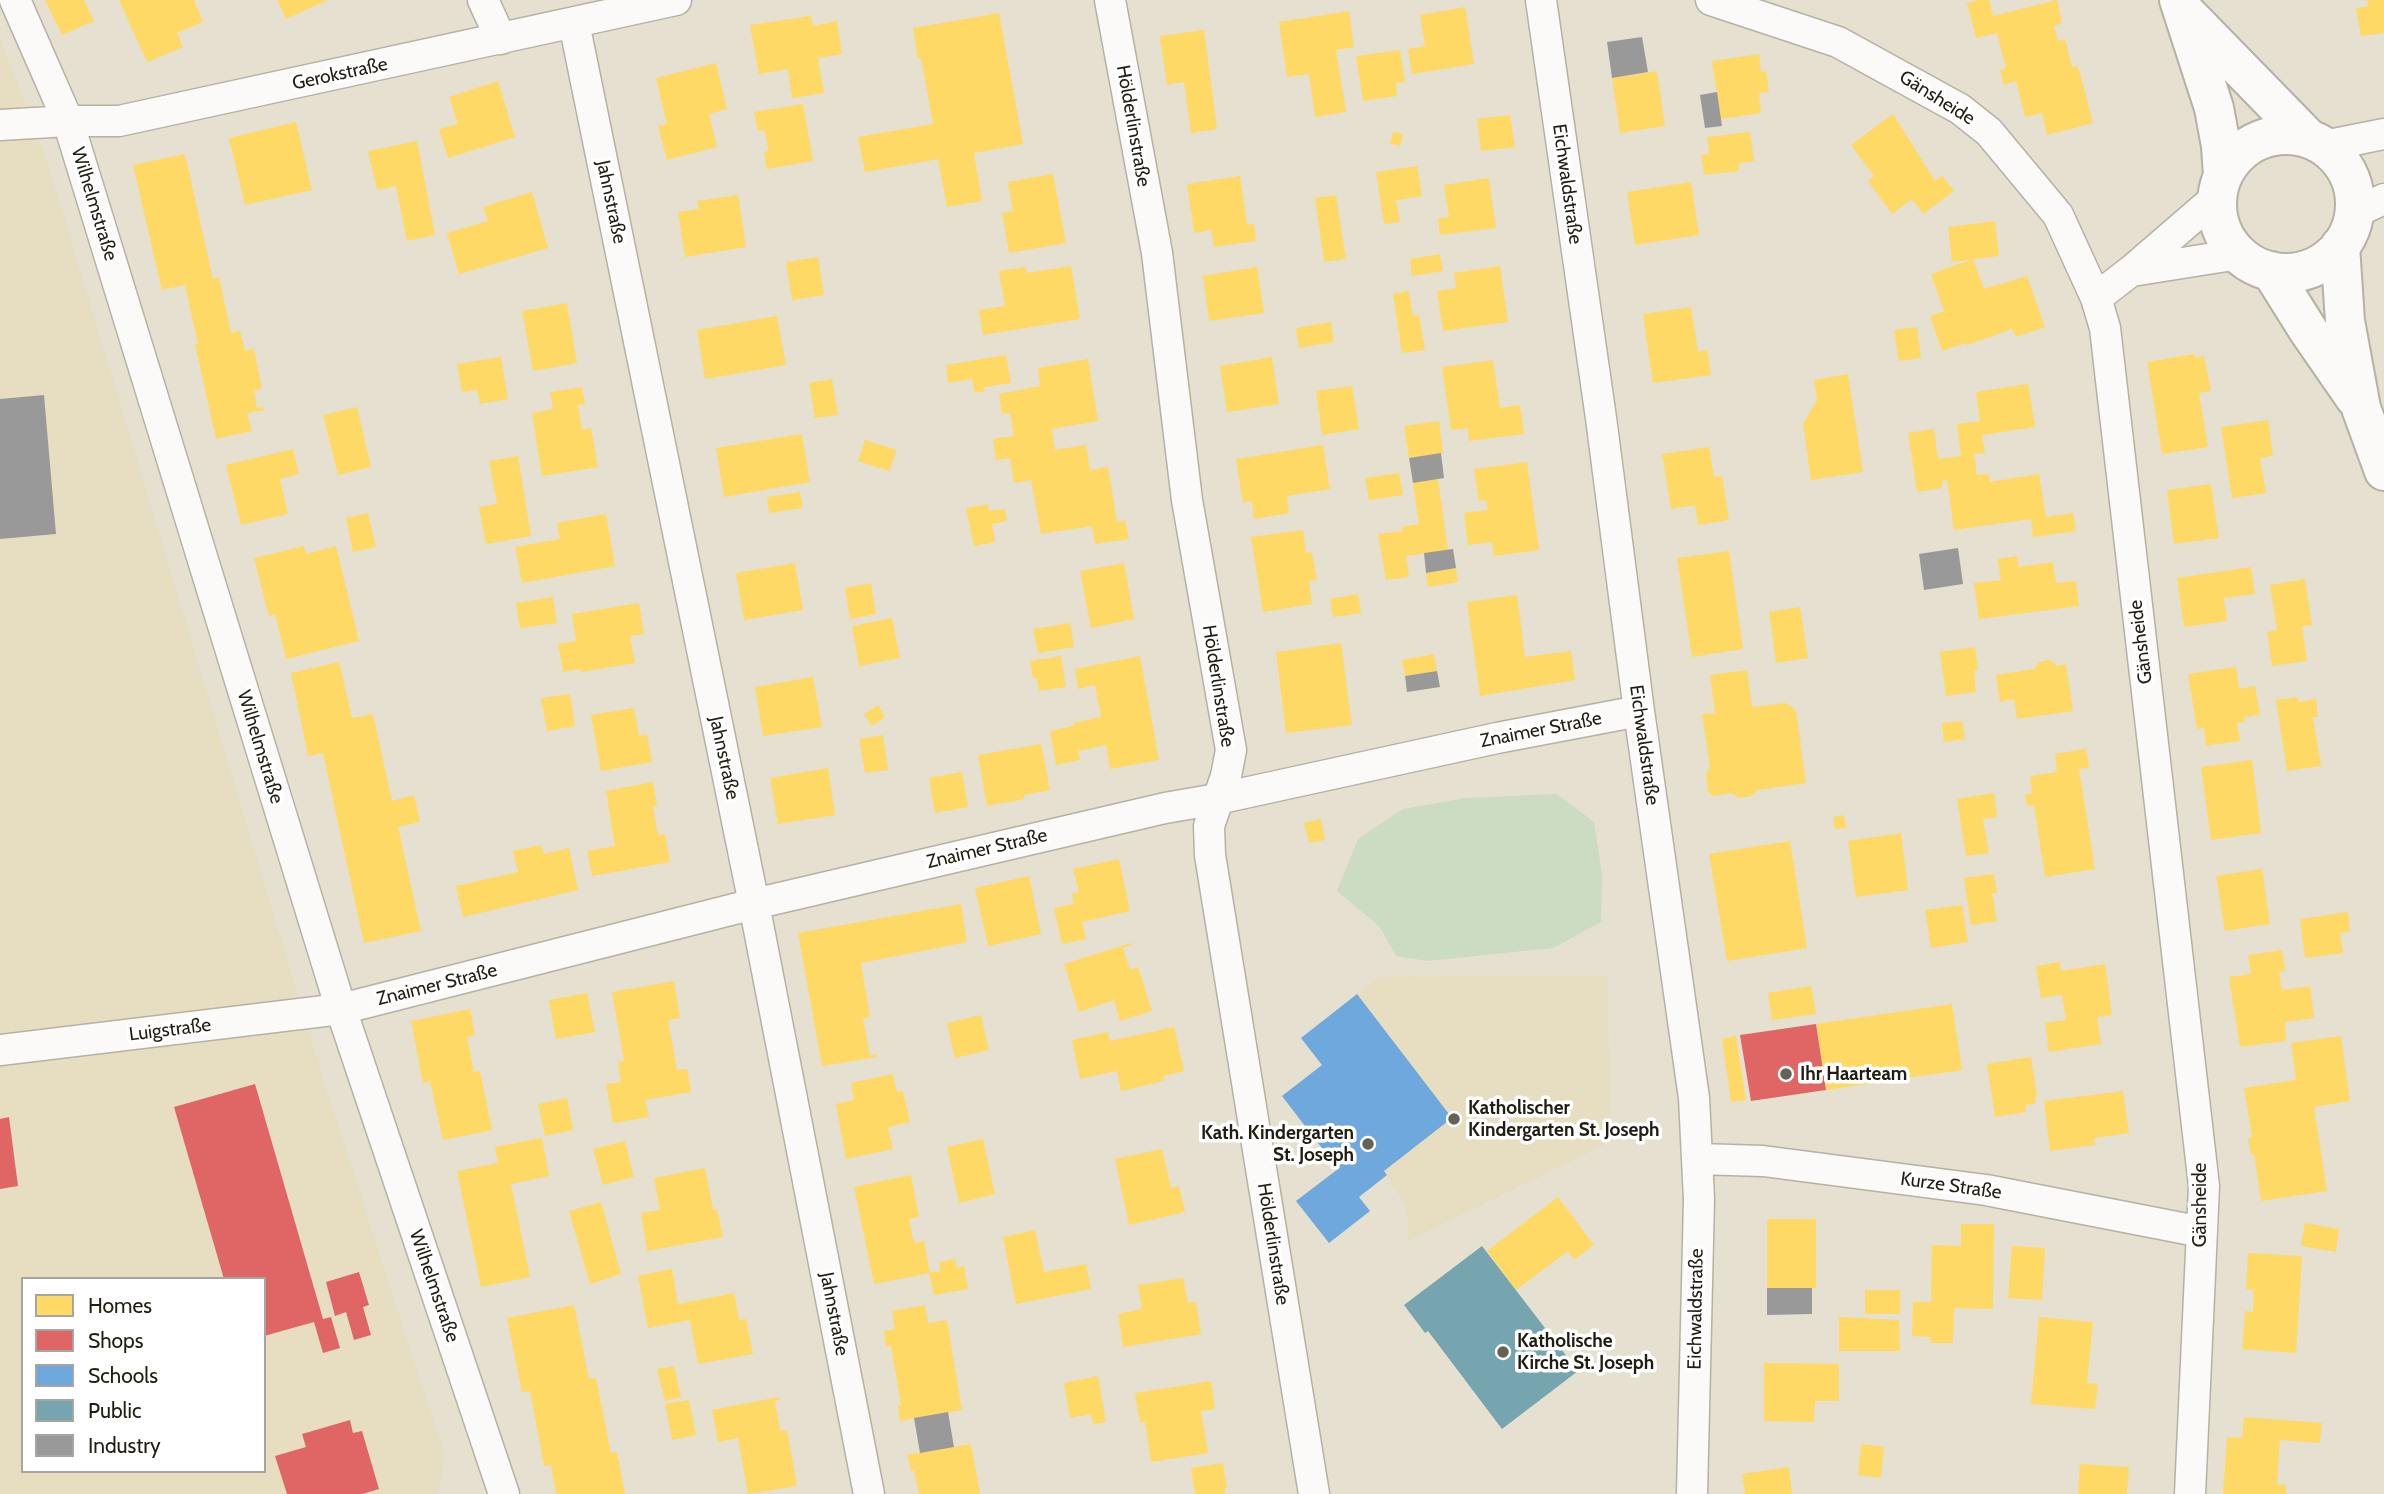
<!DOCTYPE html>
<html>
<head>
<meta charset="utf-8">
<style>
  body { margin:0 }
  #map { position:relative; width:2384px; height:1494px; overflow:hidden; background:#e5e0cf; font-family:Cabin,sans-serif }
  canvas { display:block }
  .legend { position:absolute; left:21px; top:1277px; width:245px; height:196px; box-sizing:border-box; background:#fff; border:2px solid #a6a5a0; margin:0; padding:9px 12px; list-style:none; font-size:21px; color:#201d12 }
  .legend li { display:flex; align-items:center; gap:14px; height:35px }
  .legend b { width:35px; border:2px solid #a6a5a0 }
</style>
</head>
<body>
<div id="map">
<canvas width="2384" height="1494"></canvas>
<ul class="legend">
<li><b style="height:19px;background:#ffd966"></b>Homes</li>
<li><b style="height:19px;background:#e06666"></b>Shops</li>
<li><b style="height:19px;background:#6fa8dc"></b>Schools</li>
<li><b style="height:19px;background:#76a5af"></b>Public</li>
<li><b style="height:19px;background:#999"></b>Industry</li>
</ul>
</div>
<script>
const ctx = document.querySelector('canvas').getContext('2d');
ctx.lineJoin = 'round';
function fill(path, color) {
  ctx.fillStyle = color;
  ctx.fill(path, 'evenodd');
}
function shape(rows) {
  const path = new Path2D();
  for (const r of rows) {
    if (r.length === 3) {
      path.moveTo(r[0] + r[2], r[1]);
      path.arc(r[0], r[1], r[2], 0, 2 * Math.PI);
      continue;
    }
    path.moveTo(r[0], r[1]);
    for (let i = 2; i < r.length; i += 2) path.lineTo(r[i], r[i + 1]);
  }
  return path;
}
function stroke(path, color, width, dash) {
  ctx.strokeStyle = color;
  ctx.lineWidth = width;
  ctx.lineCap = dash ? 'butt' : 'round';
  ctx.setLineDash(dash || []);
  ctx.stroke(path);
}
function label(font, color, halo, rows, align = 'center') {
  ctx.font = font + ' Cabin,sans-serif';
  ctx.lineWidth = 7;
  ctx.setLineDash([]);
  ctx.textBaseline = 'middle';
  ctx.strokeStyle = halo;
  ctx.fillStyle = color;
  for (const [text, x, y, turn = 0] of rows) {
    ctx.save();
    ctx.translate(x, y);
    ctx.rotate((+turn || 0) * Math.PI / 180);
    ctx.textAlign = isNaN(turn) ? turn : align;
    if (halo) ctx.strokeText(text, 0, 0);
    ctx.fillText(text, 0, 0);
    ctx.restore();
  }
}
fill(shape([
  [0,38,47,161,328,1095,445,1457,438,1494,0,1494],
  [23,1279,264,1279,264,1471,23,1471],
  [1608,976,1610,1142,1408,1241,1407,1207,1387,1176,1359,1197,1282,1096,1321,1065,1301,1038,1379,977]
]), '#e7dec2');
fill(shape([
  [1557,794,1594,822,1602,874,1601,922,1553,948,1427,961,1396,956,1380,927,1337,891,1358,839,1403,809,1466,798]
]), '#cbdcc3');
fill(shape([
  [45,0,84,0,94,21,62,35],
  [119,0,194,0,203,22,177,33,183,47,147,62],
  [277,0,328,0,286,19],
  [1979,0,1989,0,1993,16,2057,0,2062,23,2054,26,2058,41,2065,39,2072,67,2078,66,2093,123,2047,135,2042,113,2025,117,2016,81,2004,85,2000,70,2006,68,1997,33,1976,38,1967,3],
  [2367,0,2384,0,2384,33,2361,36,2356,8,2368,6],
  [1465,7,1474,64,1412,74,1408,49,1425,46,1420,15],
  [1349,11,1354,47,1336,50,1346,112,1315,117,1309,74,1287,77,1279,22],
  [999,13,1023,144,974,153,982,201,947,207,938,159,865,172,858,137,933,124,921,58,918,59,913,28],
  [811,16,813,26,837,21,842,54,818,58,824,93,792,98,788,69,759,74,750,25],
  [1204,30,1217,129,1191,133,1184,82,1167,85,1160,36],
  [1400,50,1405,82,1396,83,1397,96,1363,101,1356,56],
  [1759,54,1761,72,1766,71,1769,92,1759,93,1761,113,1721,119,1712,61],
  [716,63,727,109,709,114,717,147,667,160,658,126,667,124,656,78],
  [1657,71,1665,126,1620,133,1612,78],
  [498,81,515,137,448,158,439,129,458,124,449,97],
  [803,104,813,161,767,169,764,152,768,151,767,141,764,130,758,131,754,112],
  [1893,114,1935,181,1942,176,1954,191,1923,214,1912,199,1892,214,1868,181,1874,176,1851,145],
  [1510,115,1515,147,1481,151,1477,119],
  [296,122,312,190,245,205,229,138],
  [1393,132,1403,134,1400,146,1390,144],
  [1750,132,1754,161,1739,163,1739,171,1704,175,1701,155,1709,154,1707,137],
  [417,141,435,235,407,241,396,186,377,190,368,151],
  [185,154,213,279,219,277,231,333,240,331,245,351,254,349,262,389,254,391,257,408,264,407,265,410,247,413,252,431,216,439,195,344,198,344,185,285,162,290,133,165],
  [1417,166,1422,196,1396,200,1400,222,1384,224,1376,172],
  [1053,174,1066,243,1009,253,1002,213,1013,211,1008,182],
  [1240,176,1247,225,1254,224,1256,241,1214,247,1211,230,1194,233,1187,184],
  [1489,178,1496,228,1440,235,1438,218,1449,217,1444,185],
  [1691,182,1699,235,1635,245,1627,192],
  [532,192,548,248,459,274,447,233,488,221,483,207],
  [738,195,746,247,685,257,678,212,699,209,697,201],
  [1336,195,1346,259,1324,262,1315,198],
  [1995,221,1999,256,1952,262,1948,227],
  [1440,254,1443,271,1412,276,1410,259],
  [818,257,824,295,792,300,786,262],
  [1973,259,1984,289,2027,276,2045,327,2016,337,2012,329,1967,345,1966,343,1942,351,1930,316,1944,311,1931,274],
  [1071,266,1080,319,983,335,979,310,1005,306,999,271,1026,267,1027,273],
  [1500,266,1508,322,1443,331,1437,291,1456,288,1454,273],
  [1257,267,1264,313,1209,321,1203,276],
  [1409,291,1413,316,1419,315,1425,350,1402,353,1393,294],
  [567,303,577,363,533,371,522,311],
  [1691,307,1698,352,1707,350,1711,375,1653,383,1643,314],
  [777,316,786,365,705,379,697,330],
  [1331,322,1334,342,1299,348,1296,328],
  [1917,327,1921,358,1899,361,1894,330],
  [2195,354,2195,358,2204,356,2211,391,2199,393,2208,447,2162,454,2147,362],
  [1006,355,1011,383,984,387,985,391,975,393,972,379,948,383,946,365],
  [501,357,508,399,480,404,477,390,462,392,457,364],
  [1272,357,1279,404,1227,412,1220,366],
  [1088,359,1098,421,1052,429,1055,450,1086,445,1090,470,1108,467,1117,522,1125,520,1129,539,1095,544,1092,526,1041,534,1031,480,1014,483,1010,458,996,460,993,439,1014,436,1010,413,1002,414,999,394,1040,386,1038,368],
  [1493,360,1500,408,1520,405,1524,434,1469,441,1468,428,1451,430,1442,367],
  [1848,374,1863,472,1811,480,1803,424,1817,400,1814,380],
  [832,379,838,415,815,418,809,383],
  [2028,384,2035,427,1982,435,1985,453,1974,454,1977,475,1989,474,1990,482,2039,474,2046,517,2073,513,2076,531,2033,537,2031,519,1954,530,1947,480,1942,481,1942,488,1917,492,1908,433,1934,429,1938,459,1961,456,1957,424,1980,421,1976,392],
  [1352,386,1359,429,1322,435,1316,391],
  [582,387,585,404,578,405,582,430,591,428,598,467,542,476,532,413,553,409,550,392],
  [357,407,371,467,338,475,323,415],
  [2268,420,2273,456,2260,458,2266,493,2232,498,2221,427],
  [1439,421,1443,453,1409,458,1404,426],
  [802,434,810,482,724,497,716,448],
  [865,440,897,450,889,471,858,461],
  [1323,445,1330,489,1287,496,1289,513,1254,519,1252,501,1243,503,1236,459],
  [1709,447,1714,477,1722,476,1729,520,1698,525,1695,505,1671,509,1662,454],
  [293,449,299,474,280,479,288,514,241,525,226,465],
  [518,456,531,536,486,544,479,507,497,504,489,461],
  [1527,462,1539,550,1494,556,1492,542,1468,545,1464,513,1488,510,1486,500,1479,501,1474,469],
  [1399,473,1403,495,1369,500,1365,478],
  [1438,479,1448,550,1406,556,1409,577,1386,580,1378,534,1402,531,1402,527,1419,524,1413,483],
  [2211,484,2219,538,2174,544,2167,490],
  [800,492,803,508,769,513,767,497],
  [988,504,989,511,1005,509,1007,521,992,524,995,542,974,546,966,508],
  [368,513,376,547,353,552,346,518],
  [606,514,615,566,522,583,515,547,560,539,557,523],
  [1303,530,1306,553,1312,552,1317,580,1309,581,1312,604,1263,612,1251,537],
  [304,546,306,554,336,546,359,641,286,659,275,614,269,616,254,558],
  [1729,551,1743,649,1692,657,1677,558],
  [2017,556,2019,567,2053,562,2056,583,2076,581,2079,606,1979,619,1974,583,2001,580,1998,559],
  [795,563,803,610,744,620,736,573],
  [1124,563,1134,619,1091,628,1080,571],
  [2251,567,2255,594,2224,598,2227,621,2184,627,2177,578],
  [1456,568,1458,582,1428,587,1426,573],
  [2305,579,2312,625,2302,626,2307,661,2272,666,2267,632,2277,630,2270,585],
  [871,583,876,614,850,619,845,588],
  [1358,594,1361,613,1333,617,1330,599],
  [1517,595,1525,657,1571,651,1575,680,1480,696,1467,602],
  [553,597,557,623,520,628,516,603],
  [639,603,644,634,630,636,635,663,581,672,580,669,563,672,558,644,576,641,572,614],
  [1800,607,1808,658,1776,663,1769,612],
  [892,618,900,658,859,666,852,626],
  [1070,623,1074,647,1038,653,1033,629],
  [1341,643,1352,725,1286,733,1276,652],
  [1975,647,1978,670,1974,671,1976,692,1946,696,1940,652],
  [1434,654,1437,671,1405,676,1402,660],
  [1061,656,1066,687,1039,691,1037,678,1033,678,1030,661],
  [1140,656,1159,760,1110,769,1106,745,1078,751,1080,760,1056,765,1050,731,1073,726,1073,723,1101,717,1095,685,1078,689,1075,669],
  [2050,660,2057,666,2066,664,2073,711,2017,719,2014,699,2000,702,1996,675,2034,669,2039,662],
  [339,662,352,718,373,714,392,801,414,795,420,822,398,827,421,931,364,943,323,753,308,756,291,673],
  [2236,667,2239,689,2255,686,2260,715,2244,717,2245,722,2237,723,2240,741,2206,746,2204,728,2197,729,2188,674],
  [1747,670,1752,707,1785,703,1796,710,1806,783,1757,790,1752,796,1739,798,1732,793,1714,796,1708,792,1706,774,1710,768,1702,714,1715,713,1710,675],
  [813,677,822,727,763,736,755,687],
  [570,694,575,726,547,731,541,698],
  [2298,697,2299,702,2316,699,2318,717,2313,717,2321,766,2287,771,2276,700],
  [878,705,885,717,872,726,864,714],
  [634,708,639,736,647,734,652,762,601,771,591,715],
  [1962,721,1965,739,1944,742,1942,723],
  [883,735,888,770,865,773,859,739],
  [1041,744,1050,790,1024,795,1024,799,987,806,978,755],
  [2086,749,2089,768,2079,769,2095,869,2045,877,2034,805,2027,806,2025,795,2032,793,2030,776,2057,772,2055,754],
  [2252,760,2261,833,2211,840,2201,767],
  [828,768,835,815,778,824,770,778],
  [962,772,968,807,935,813,929,778],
  [653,782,657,806,653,807,658,835,665,834,670,862,592,876,587,851,615,846,606,791],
  [1994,793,1997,817,1983,819,1989,853,1966,856,1957,799],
  [1844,815,1846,828,1835,829,1833,817],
  [1321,819,1325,840,1309,843,1304,823],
  [1901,833,1908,890,1856,897,1848,841],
  [1790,841,1807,948,1727,961,1709,854],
  [541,845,544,854,569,848,578,890,463,917,456,886,518,872,513,851],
  [1119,859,1130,911,1082,922,1086,939,1062,944,1054,908,1074,904,1072,894,1079,892,1073,869],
  [2262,869,2270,924,2225,931,2216,876],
  [1994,874,1997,893,1992,893,1997,921,1971,925,1964,878],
  [1029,876,1041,934,988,946,975,888],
  [961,904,967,942,861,963,870,1017,863,1018,870,1056,877,1054,877,1057,822,1066,798,933],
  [1962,905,1968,942,1931,948,1925,910],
  [2348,912,2350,931,2340,933,2343,953,2305,958,2300,919],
  [1131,943,1132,945,1123,948,1130,970,1138,967,1152,1011,1120,1021,1114,1000,1079,1012,1064,964],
  [2282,950,2285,971,2279,972,2282,990,2310,986,2314,1018,2285,1022,2286,1041,2240,1047,2229,977,2251,974,2248,955],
  [2060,962,2061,971,2105,964,2112,1015,2097,1017,2101,1044,2049,1052,2045,1023,2066,1020,2062,995,2041,998,2036,966],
  [674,981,680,1018,668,1020,677,1070,687,1069,691,1092,645,1100,649,1117,613,1123,606,1084,621,1082,618,1062,624,1061,612,992],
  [1811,986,1816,1014,1772,1020,1768,993],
  [587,993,595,1032,556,1039,549,1000],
  [1952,1004,1962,1070,1826,1090,1816,1024],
  [470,1009,475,1035,467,1037,474,1072,480,1071,492,1130,443,1140,430,1081,423,1083,411,1021],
  [981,1015,989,1050,955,1058,947,1023],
  [1174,1027,1184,1071,1163,1076,1164,1081,1121,1091,1117,1071,1080,1079,1072,1040,1108,1032,1110,1041],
  [1736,1036,1746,1100,1731,1102,1722,1039],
  [2341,1036,2350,1101,2314,1107,2327,1191,2261,1201,2254,1154,2251,1155,2248,1138,2252,1137,2244,1088,2296,1080,2291,1043],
  [2031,1057,2037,1096,2035,1097,2036,1103,2025,1105,2026,1112,1995,1117,1987,1064],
  [893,1074,897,1092,903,1091,910,1122,888,1127,893,1149,846,1159,836,1104,854,1100,851,1083],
  [2123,1091,2129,1133,2094,1138,2095,1145,2050,1151,2044,1101],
  [567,1098,573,1130,545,1136,538,1104],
  [542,1138,549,1176,511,1184,530,1277,481,1287,457,1171,498,1163,495,1147],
  [983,1139,995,1194,959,1203,947,1147],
  [625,1141,634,1177,603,1185,593,1149],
  [1162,1149,1171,1188,1179,1186,1185,1212,1129,1225,1115,1159],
  [705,1168,713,1209,717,1209,723,1237,647,1251,641,1213,660,1210,654,1178],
  [911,1175,919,1217,909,1219,914,1243,924,1241,930,1273,874,1284,854,1187],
  [1558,1197,1594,1245,1574,1260,1568,1251,1516,1290,1487,1251],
  [601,1202,621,1274,590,1284,569,1211],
  [1767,1219,1816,1219,1816,1288,1767,1288],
  [2305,1223,2339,1229,2336,1252,2301,1246],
  [1961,1224,1994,1224,1993,1309,1954,1308,1953,1343,1930,1343,1931,1337,1912,1336,1913,1302,1931,1302,1932,1245,1961,1246],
  [1035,1230,1044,1272,1086,1264,1091,1289,1016,1304,1003,1237],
  [2012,1246,2045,1248,2042,1300,2008,1298],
  [2248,1253,2302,1256,2296,1353,2242,1349,2245,1311,2253,1312,2254,1290,2246,1289],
  [955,1259,957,1268,964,1266,968,1289,934,1295,929,1273,940,1271,939,1262],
  [672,1269,678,1304,734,1293,739,1320,746,1319,753,1354,698,1364,690,1320,648,1328,638,1276],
  [1183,1278,1188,1303,1196,1302,1201,1334,1123,1347,1118,1314,1142,1309,1138,1285],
  [1865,1290,1900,1290,1900,1314,1865,1314],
  [574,1305,589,1379,596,1378,611,1453,617,1452,625,1494,556,1494,551,1465,544,1466,530,1391,522,1392,507,1318],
  [925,1305,928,1323,947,1320,962,1410,900,1421,898,1406,901,1405,896,1375,891,1346,886,1347,884,1331,895,1329,892,1311],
  [1839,1317,1899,1320,1900,1351,1839,1351],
  [2039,1317,2093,1322,2087,1383,2098,1384,2095,1409,2031,1404],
  [1764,1363,1839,1364,1839,1401,1815,1401,1814,1422,1764,1421],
  [674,1366,681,1397,665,1401,657,1369],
  [1098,1376,1106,1422,1093,1424,1091,1414,1070,1418,1064,1383],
  [1211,1381,1215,1409,1201,1411,1208,1453,1151,1462,1145,1422,1140,1423,1135,1393],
  [779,1397,780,1400,775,1401,780,1431,787,1430,797,1486,748,1494,738,1438,718,1442,712,1410],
  [689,1400,696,1435,672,1440,665,1404],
  [2244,1417,2322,1423,2320,1443,2280,1440,2277,1484,2286,1485,2286,1494,2223,1494,2227,1437,2242,1438],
  [971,1444,980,1494,919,1494,914,1471,911,1471,907,1455],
  [1861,1444,1884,1447,1881,1478,1858,1475],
  [1223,1463,1227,1488,1224,1489,1225,1494,1195,1494,1191,1468],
  [2080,1464,2129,1467,2127,1494,2078,1494],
  [1789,1467,1792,1494,1745,1494,1742,1474]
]), '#ffd966');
fill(shape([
  [1816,1024,1826,1090,1751,1101,1740,1035],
  [255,1084,323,1319,331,1317,340,1348,323,1353,314,1322,264,1336,264,1279,224,1279,174,1107],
  [9,1117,18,1186,0,1189,0,1119],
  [359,1272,369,1305,363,1307,371,1335,354,1340,346,1312,335,1316,326,1282],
  [350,1420,353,1433,362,1431,379,1489,362,1494,287,1494,275,1456,306,1447,302,1434]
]), '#e06666');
fill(shape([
  [1357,994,1452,1118,1384,1171,1387,1175,1359,1197,1370,1211,1329,1243,1296,1201,1338,1169,1282,1096,1322,1065,1301,1038]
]), '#6fa8dc');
fill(shape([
  [1482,1246,1578,1371,1502,1429,1428,1331,1425,1333,1404,1305]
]), '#76a5af');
fill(shape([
  [1642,37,1648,72,1612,78,1607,42],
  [1717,92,1722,126,1705,128,1700,95],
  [44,395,56,534,0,539,0,399],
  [1441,453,1444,478,1413,483,1409,458],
  [1958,548,1963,584,1924,590,1919,554],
  [1453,549,1456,568,1426,573,1424,553],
  [1437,671,1440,687,1407,692,1405,676],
  [1767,1288,1812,1288,1812,1314,1767,1315],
  [948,1412,954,1447,920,1453,914,1418]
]), '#999');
const minor = shape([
  [15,0,68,121,341,1009,504,1494],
  [483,0,501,39],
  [1110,0,1157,253,1187,500,1231,750,1226,776,1209,826,1210,855,1314,1494],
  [1541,0,1601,418,1639,711,1694,1098,1699,1199,1692,1494],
  [1711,0,1838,42,1960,109,1989,132,2058,215,2096,298,2105,328,2204,1186,2190,1494],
  [574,23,754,904,869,1494],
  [0,125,68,121,119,121,676,0],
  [2324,146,2384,134],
  [2354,213,2384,199],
  [2132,271,2239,254],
  [2096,298,2131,271,2218,196],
  [0,1050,341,1009,754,904,1165,808,1217,799,1497,738,1639,711],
  [1698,1159,1763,1161,1986,1190,2202,1232]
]);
const tertiary = shape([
  [2179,0,2214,108,2221,146,2223,176],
  [2187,14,2309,139],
  [2286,204,69],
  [2340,246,2345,321,2361,408,2384,471],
  [2271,271,2308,330,2355,398]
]);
stroke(minor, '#b5b1a4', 33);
stroke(tertiary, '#b5b1a4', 42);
stroke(minor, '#fbfaf8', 30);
stroke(tertiary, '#fbfaf8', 38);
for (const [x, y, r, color] of [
  [1786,1074,7,"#656154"],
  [1454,1119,7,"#656154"],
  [1368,1144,7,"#656154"],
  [1503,1352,7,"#656154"]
]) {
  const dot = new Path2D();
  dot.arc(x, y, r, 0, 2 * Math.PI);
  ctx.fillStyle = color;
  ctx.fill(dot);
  stroke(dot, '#fff', 2.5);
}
label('19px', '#201d12', '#fff', [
  ["Gerokstraße",340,74,-12],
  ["Gänsheide",1937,98,32],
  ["Hölderlinstraße",1133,126,80],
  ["Eichwaldstraße",1567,184,82],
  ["Jahnstraße",611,202,78],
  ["Wilhelmstraße",94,204,73],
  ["Gänsheide",2141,642,-97],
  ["Hölderlinstraße",1218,686,81],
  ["Znaimer Straße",1541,730,-11],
  ["Eichwaldstraße",1644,745,82],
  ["Wilhelmstraße",260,747,73],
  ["Jahnstraße",724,758,78],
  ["Znaimer Straße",987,849,-13],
  ["Znaimer Straße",437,985,-14],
  ["Luigstraße",170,1030,-7],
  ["Kurze Straße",1951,1186,8],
  ["Gänsheide",2200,1205,-90],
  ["Hölderlinstraße",1273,1244,81],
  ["Wilhelmstraße",434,1286,71],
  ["Eichwaldstraße",1696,1309,-89],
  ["Jahnstraße",834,1314,79]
]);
label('bold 19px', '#201d12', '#fff', [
  ["Ihr Haarteam",1800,1074],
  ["Katholischer",1468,1108],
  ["Kindergarten St. Joseph",1468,1130],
  ["Kath. Kindergarten",1354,1133,"right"],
  ["St. Joseph",1354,1155,"right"],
  ["Katholische",1517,1341],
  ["Kirche St. Joseph",1517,1363]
], 'left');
</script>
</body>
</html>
